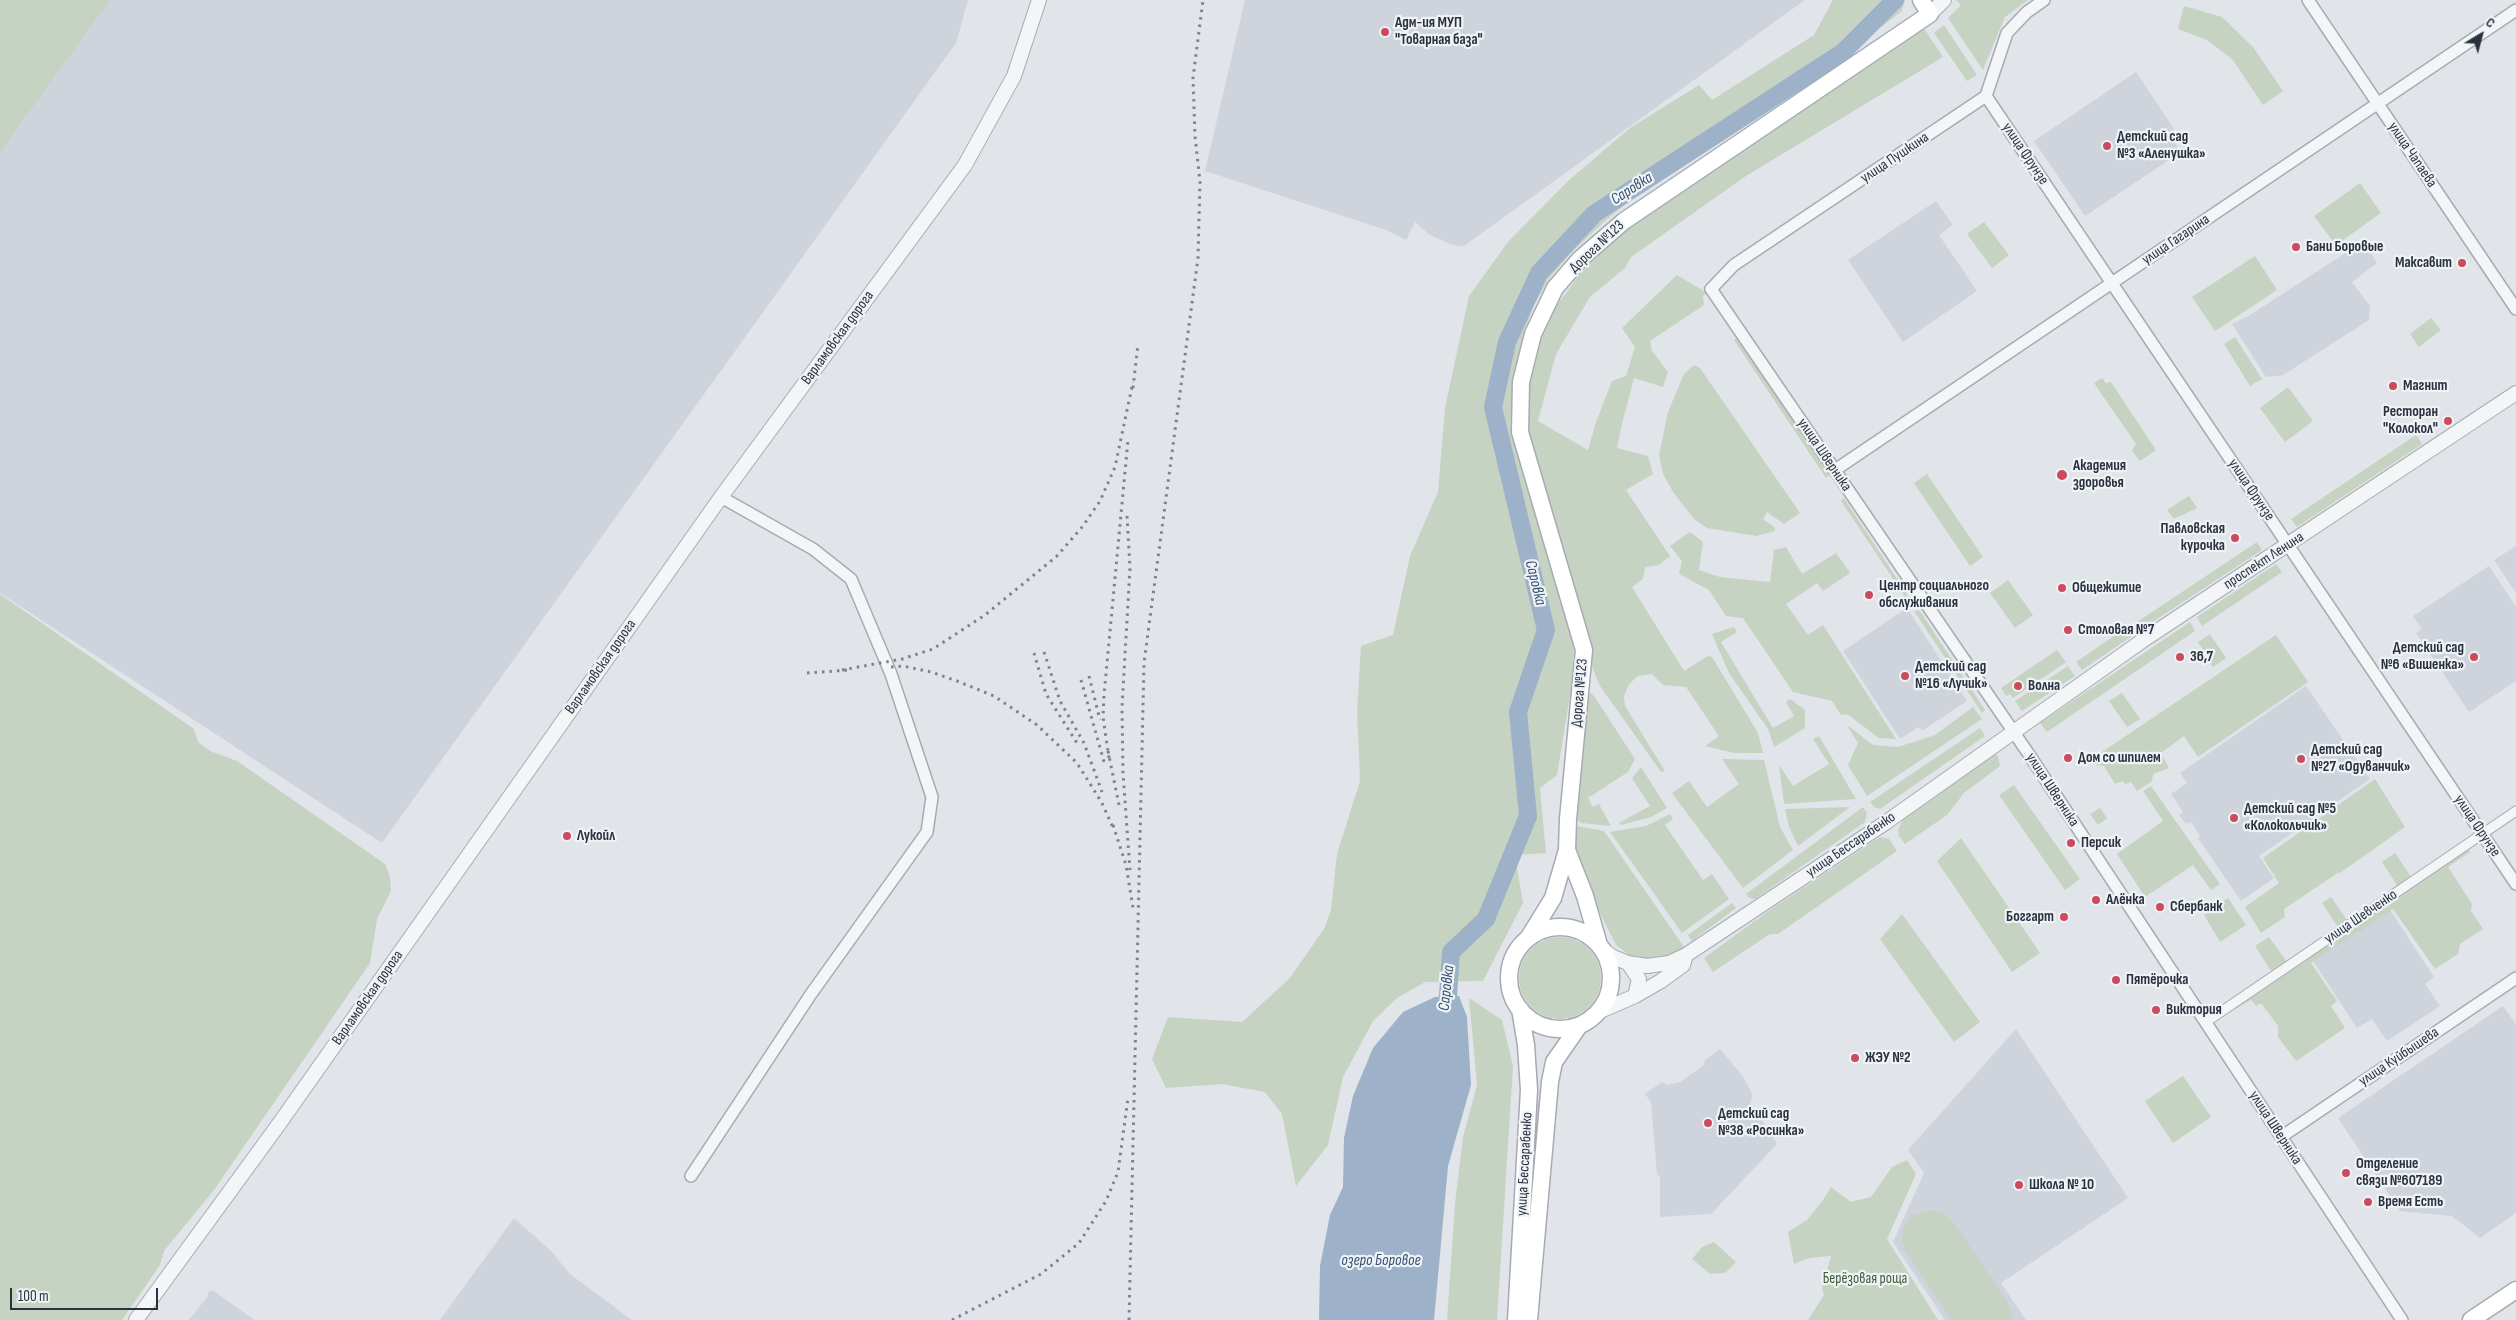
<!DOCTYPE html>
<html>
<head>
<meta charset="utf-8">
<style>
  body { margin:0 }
  #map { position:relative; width:2516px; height:1320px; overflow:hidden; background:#e1e4e9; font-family:"Sofia Sans Condensed",sans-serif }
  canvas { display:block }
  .north { position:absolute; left:2456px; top:10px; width:50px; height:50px; -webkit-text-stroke:4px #f0f3f6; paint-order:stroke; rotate:37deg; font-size:14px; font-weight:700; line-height:20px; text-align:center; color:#2a3240 }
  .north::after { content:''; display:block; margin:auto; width:18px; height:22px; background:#2a3240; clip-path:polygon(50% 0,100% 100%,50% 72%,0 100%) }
  .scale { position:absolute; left:10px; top:1288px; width:148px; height:22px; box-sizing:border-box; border:2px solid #2a3240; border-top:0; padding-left:6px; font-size:15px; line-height:18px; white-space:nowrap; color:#2a3240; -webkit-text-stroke:4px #f0f3f6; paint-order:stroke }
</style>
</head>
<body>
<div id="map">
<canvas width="2516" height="1320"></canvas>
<div class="north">С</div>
<div class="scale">100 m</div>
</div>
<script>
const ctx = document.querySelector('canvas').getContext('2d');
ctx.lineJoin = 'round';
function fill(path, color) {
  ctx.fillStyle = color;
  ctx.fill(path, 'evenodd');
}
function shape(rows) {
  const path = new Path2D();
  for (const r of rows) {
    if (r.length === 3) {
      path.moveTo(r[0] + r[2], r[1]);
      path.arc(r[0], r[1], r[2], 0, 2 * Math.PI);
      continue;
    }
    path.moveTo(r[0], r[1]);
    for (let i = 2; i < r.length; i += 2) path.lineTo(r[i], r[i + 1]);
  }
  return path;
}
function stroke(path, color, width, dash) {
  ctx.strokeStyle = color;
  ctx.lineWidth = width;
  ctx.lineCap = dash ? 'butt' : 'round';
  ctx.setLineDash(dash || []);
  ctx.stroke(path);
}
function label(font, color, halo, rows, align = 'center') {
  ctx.font = font + ' "Sofia Sans Condensed",sans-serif';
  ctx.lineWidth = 4.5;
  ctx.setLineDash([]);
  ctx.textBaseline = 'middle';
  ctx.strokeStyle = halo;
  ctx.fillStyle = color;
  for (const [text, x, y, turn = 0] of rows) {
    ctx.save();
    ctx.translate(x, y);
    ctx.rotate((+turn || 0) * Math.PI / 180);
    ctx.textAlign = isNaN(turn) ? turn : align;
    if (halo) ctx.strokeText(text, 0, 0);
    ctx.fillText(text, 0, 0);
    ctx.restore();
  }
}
fill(shape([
  [0,0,968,0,956,43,382,843,0,593],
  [1245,0,1805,0,1464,246,1452,245,1430,235,1415,222,1406,240,1386,230,1205,171],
  [2136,72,2174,129,2168,133,2181,152,2085,216,2034,141],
  [1936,201,1953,225,1939,235,1977,291,1903,342,1848,260],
  [2364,241,2377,263,2352,282,2370,306,2369,320,2283,375,2266,377,2232,324,2250,315],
  [2516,546,2516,593,2494,560],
  [2489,566,2516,607,2516,681,2469,712,2416,633,2422,629,2413,616],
  [1907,608,1967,701,1923,730,1918,727,1900,739,1843,651],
  [2306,686,2370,779,2259,856,2274,878,2241,901,2198,838,2200,836,2191,822,2186,824,2179,815,2183,812,2171,794,2187,783,2180,773],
  [2390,910,2434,977,2425,984,2440,1006,2387,1041,2372,1019,2357,1028,2313,961],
  [2503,1006,2516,1024,2516,1213,2480,1238,2452,1216,2400,1211,2338,1118],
  [2016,1029,2128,1198,2001,1283,2026,1320,1945,1320,1893,1242,1924,1173,1908,1150],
  [1720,1049,1744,1078,1753,1096,1750,1102,1777,1144,1711,1214,1660,1217,1660,1176,1657,1175,1651,1102,1645,1094,1662,1082,1668,1085,1680,1082,1704,1065,1705,1060],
  [514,1218,551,1251,570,1274,632,1320,440,1320],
  [212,1290,255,1320,189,1320,208,1296,208,1292]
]), '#cfd3db');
fill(shape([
  [0,0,110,0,0,152],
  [1833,0,1905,0,1902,11,1798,91,1649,185,1605,221,1575,249,1551,276,1533,307,1523,336,1510,424,1561,592,1574,649,1572,683,1557,775,1540,788,1546,853,1515,855,1523,903,1483,981,1425,982,1397,998,1373,1021,1343,1077,1328,1145,1296,1186,1282,1114,1265,1092,1222,1084,1166,1088,1152,1059,1168,1017,1242,1022,1289,979,1324,929,1331,910,1337,854,1360,781,1357,711,1361,646,1393,635,1410,556,1438,492,1445,408,1469,296,1508,242,1568,181,1630,128,1699,85,1712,100,1814,35],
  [1956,0,2028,0,2005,17,1983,70,1948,18,1961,5],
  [2184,6,2222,17,2253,47,2283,91,2263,105,2233,60,2207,40,2178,29],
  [1944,25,1977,75,1967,81,1934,33],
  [1923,27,1943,57,1746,176,1631,257,1625,268,1590,297,1556,354,1538,421,1588,450,1596,422,1612,381,1626,376,1635,347,1622,328,1677,275,1707,293,1703,296,1704,305,1650,341,1652,351,1668,372,1663,387,1634,378,1622,424,1617,448,1648,456,1653,474,1626,490,1670,556,1659,565,1645,567,1643,579,1632,587,1684,671,1708,656,1712,657,1758,733,1763,753,1734,753,1705,746,1719,736,1686,687,1663,685,1652,674,1638,676,1629,684,1624,696,1625,706,1665,771,1661,772,1600,686,1589,660,1525,432,1527,392,1541,337,1557,305,1588,263,1632,224],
  [2360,183,2381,213,2336,245,2314,216],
  [1984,222,2009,255,1992,268,1967,234],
  [2255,256,2277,290,2215,331,2192,297],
  [2431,318,2441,330,2419,347,2410,334],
  [2235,337,2262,379,2250,386,2224,344],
  [1736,338,1830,475,1826,478,1734,340],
  [1694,365,1700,368,1800,513,1784,524,1767,512,1763,519,1775,528,1775,531,1756,536,1707,528,1694,519,1673,492,1663,474,1659,455,1668,412,1684,374],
  [2102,378,2106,383,2111,382,2156,450,2140,461,2132,451,2136,444,2094,383],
  [2288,387,2313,421,2285,442,2260,408],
  [2416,435,2422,444,2297,527,2291,519],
  [1927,474,1983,557,1970,566,1914,483],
  [2189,496,2197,508,2174,519,2167,510],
  [1844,498,1907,594,1906,598,1841,501],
  [1690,532,1703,542,1699,570,1720,577,1770,582,1774,550,1786,547,1802,574,1836,553,1850,573,1823,591,1817,583,1786,604,1808,635,1823,625,1896,739,1879,738,1847,714,1841,715,1832,701,1793,692,1743,618,1726,616,1709,590,1679,574,1682,561,1670,546],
  [2257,542,2262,550,2139,631,2134,624],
  [2276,564,2282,572,2202,626,2197,617],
  [2008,580,2033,615,2015,628,1990,593],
  [0,594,194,729,198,742,210,751,237,761,385,864,390,877,391,891,377,919,370,963,214,1190,164,1251,160,1265,122,1320,0,1320],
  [1914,611,1920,611,1985,710,1982,713],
  [2190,622,2195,631,2047,732,2040,723],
  [2129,626,2135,634,2082,670,2076,662],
  [1734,627,1737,632,1721,642,1773,728,1794,716,1786,702,1790,699,1805,710,1805,728,1774,747,1768,729,1729,673,1712,634],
  [2210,634,2226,658,2213,667,2198,642],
  [2276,635,2308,682,2198,757,2184,736,2161,753,2169,768,2153,774,2152,781,2137,791,2131,782,2125,784,2123,781,2115,784,2104,766,2096,765,2093,758],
  [2057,650,2066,662,2013,698,2010,694,2006,696,2001,688],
  [2068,666,2075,676,2022,711,2015,701],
  [1584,688,1594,696,1635,759,1628,772,1588,798,1593,807,1599,804,1611,826,1581,823,1571,814],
  [2122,693,2140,719,2127,727,2109,701],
  [1973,707,1982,719,1867,796,1848,765,1858,743,1847,725,1873,745,1898,747,1935,735],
  [1980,728,1985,736,1880,809,1874,807,1870,802],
  [1819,736,1856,799,1784,804,1779,765,1793,786,1829,764,1813,739],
  [1995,753,1998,757,2000,766,1964,793,1947,815,1905,844,1899,836,1898,829,1904,818],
  [1722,759,1764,760,1780,827,1793,850,1743,888,1672,793,1689,781,1707,807,1739,784],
  [1641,767,1667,808,1651,817,1621,825,1619,823,1650,806,1632,778],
  [2375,779,2405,827,2340,873,2339,872,2284,909,2285,917,2261,933,2245,907,2279,883,2263,858],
  [2014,785,2080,879,2065,890,1999,795],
  [2151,786,2220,884,2211,890,2193,865,2145,897,2117,854,2163,821,2143,791],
  [1850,807,1798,846,1789,827,1785,809],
  [1863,807,1867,813,1865,822,1755,899,1749,898,1746,894],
  [2100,808,2107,818,2098,825,2090,814],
  [1670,814,1673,819,1665,825,1703,880,1712,874,1729,899,1682,933,1610,832,1646,826],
  [1572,825,1604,831,1684,947,1669,957,1659,959,1640,959,1632,957,1616,945,1583,879,1571,842],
  [1880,837,1889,839,1897,851,1778,934,1770,934,1713,972,1704,958,1767,912],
  [1961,838,2040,953,2012,972,1937,861],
  [2463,842,2470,852,2448,867,2472,904,2471,911,2483,929,2460,944,2458,954,2435,969,2393,909,2311,963,2337,1001,2331,1006,2345,1028,2296,1061,2278,1037,2278,1026,2261,1003,2256,1006,2251,1000,2225,1015,2219,1007,2271,971,2255,946,2269,937,2287,962,2337,926,2322,903,2331,897,2347,920,2397,885,2382,862,2395,853,2411,877],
  [2228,898,2246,925,2220,942,2204,915],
  [1732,903,1736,908,1692,941,1688,935],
  [1902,914,1980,1022,1954,1042,1880,939],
  [1560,978,41],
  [1469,998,1502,1020,1513,1066,1497,1320,1447,1320,1455,1203,1463,1137,1477,1085],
  [2183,1076,2211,1117,2173,1143,2145,1101],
  [1534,1101,1539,1101,1527,1320,1520,1320],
  [1907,1160,1916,1174,1887,1239,1938,1320,1808,1320,1824,1295,1822,1288,1831,1256,1809,1258,1794,1264,1788,1232,1807,1220,1823,1200,1831,1187,1851,1202,1871,1197,1892,1167],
  [1929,1210,1944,1214,1954,1223,2007,1302,2012,1315,2011,1320,1952,1320,1906,1252,1902,1241,1904,1227,1912,1215],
  [1714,1242,1736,1262,1725,1273,1710,1274,1692,1259,1702,1247]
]), '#c6d3c2');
fill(shape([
  [1459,996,1467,1017,1471,1085,1448,1166,1434,1320,1319,1320,1320,1266,1330,1215,1343,1187,1344,1138,1353,1096,1373,1048,1403,1012,1435,997]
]), '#9db1c8');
stroke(shape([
  [1443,1019,1447,1010,1451,952,1486,919,1528,816,1518,712,1546,630,1493,407,1507,342,1539,273,1594,214,1843,52,1895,0]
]), '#9db1c8', 18);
const pedestrian = shape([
  [2206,1022,2516,811]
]);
const minor = shape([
  [2044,0,2027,12,2007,33,1986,96,1734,265,1711,289,2028,753,2402,1320],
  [2308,0,2516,309],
  [1986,96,2516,884],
  [1835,470,2516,10],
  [2281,1137,2516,978],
  [691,1176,811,994,927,832,932,797,891,674,851,579,813,549,721,497]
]);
const tertiary = shape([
  [1930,14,1944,0],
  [1602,949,1613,957,1628,963,1647,966,1669,963,1686,955,1885,823,2142,641,2516,393],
  [1628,963,1639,979,1635,996],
  [1598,1012,1635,996,1661,981,1683,965,1685,958],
  [136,1320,279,1124,721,497,965,165,1014,76,1039,0]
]);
const secondary = shape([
  [1567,850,1585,896,1599,945],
  [1560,978,51],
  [1529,937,1553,898,1567,850,1568,819,1584,650,1520,432,1521,382,1533,334,1555,288,1580,259,1624,221,1930,14,1921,0],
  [1516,1320,1529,1090,1526,1045,1520,1009],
  [1529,1320,1550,1082,1554,1062,1579,1026],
  [2471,1320,2516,1290]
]);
stroke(pedestrian, '#a6abb3', 11);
stroke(minor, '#a6abb3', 14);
stroke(tertiary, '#a6abb3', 16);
stroke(secondary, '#a6abb3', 19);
stroke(pedestrian, '#f3f5f7', 9);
stroke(minor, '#f3f5f7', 11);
stroke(tertiary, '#f3f5f7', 14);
stroke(secondary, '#fff', 16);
stroke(shape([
  [1133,388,1138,344],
  [1127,516,1130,568,1122,707,1123,773,1130,870],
  [1044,652,1060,701,1084,743,1102,792],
  [1034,653,1046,694,1077,743],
  [891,667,903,666,931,672,957,681,994,696,1037,725,1077,763,1102,803,1114,830],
  [842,670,902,659,933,649,985,615,1057,556,1083,526,1100,501,1115,467,1133,382],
  [807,673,849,670],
  [1089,676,1100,720],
  [1081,680,1104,762],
  [1108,751,1119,805],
  [1109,758,1103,717,1104,695,1128,440],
  [1113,825,1126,865,1133,908],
  [952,1320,1041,1274,1079,1243,1106,1201,1118,1172,1128,1098],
  [1129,1320,1144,663,1198,258,1200,182,1195,136,1193,78,1203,0]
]), '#7b8392', 3, [2.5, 5]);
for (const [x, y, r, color] of [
  [1385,32,5,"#c94b5d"],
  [2107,146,5,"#c94b5d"],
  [2296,247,5,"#c94b5d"],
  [2462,263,5,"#c94b5d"],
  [2393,386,5,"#c94b5d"],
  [2448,421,5,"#c94b5d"],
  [2062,475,6,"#c94b5d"],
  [2235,538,5,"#c94b5d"],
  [2062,588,5,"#c94b5d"],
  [1869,595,5,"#c94b5d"],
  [2068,630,5,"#c94b5d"],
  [2180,657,5,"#c94b5d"],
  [2474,657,5,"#c94b5d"],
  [1905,676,5,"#c94b5d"],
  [2018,686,5,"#c94b5d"],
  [2068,758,5,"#c94b5d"],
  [2301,759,5,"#c94b5d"],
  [2234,818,5,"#c94b5d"],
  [567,836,5,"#c94b5d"],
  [2071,843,5,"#c94b5d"],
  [2096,900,5,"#c94b5d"],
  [2160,907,5,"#c94b5d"],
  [2064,917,5,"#c94b5d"],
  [2116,980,5,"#c94b5d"],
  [2156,1010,5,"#c94b5d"],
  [1855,1058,5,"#c94b5d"],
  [1708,1123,5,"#c94b5d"],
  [2346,1173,5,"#c94b5d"],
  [2019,1185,5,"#c94b5d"],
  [2368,1202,5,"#c94b5d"]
]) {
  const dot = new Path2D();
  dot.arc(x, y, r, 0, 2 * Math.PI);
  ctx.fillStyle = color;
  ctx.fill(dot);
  stroke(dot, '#f0f3f6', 2);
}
label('bold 15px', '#2a3240', '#f0f3f6', [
  ["Адм-ия МУП",1395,23],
  ["\"Товарная база\"",1395,40],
  ["Детский сад",2117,137],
  ["№3 «Аленушка»",2117,154],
  ["Бани Боровые",2306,247],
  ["Максавит",2452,263,"right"],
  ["Магнит",2403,386],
  ["Ресторан",2438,412,"right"],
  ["\"Колокол\"",2438,429,"right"],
  ["Академия",2073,466],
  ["здоровья",2073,483],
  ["Павловская",2225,529,"right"],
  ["курочка",2225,546,"right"],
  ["Центр социального",1879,586],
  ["обслуживания",1879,603],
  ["Общежитие",2072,588],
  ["Столовая №7",2078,630],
  ["Детский сад",2464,648,"right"],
  ["№6 «Вишенка»",2464,665,"right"],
  ["36,7",2190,657],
  ["Детский сад",1915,667],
  ["№16 «Лучик»",1915,684],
  ["Волна",2028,686],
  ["Детский сад",2311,750],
  ["№27 «Одуванчик»",2311,767],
  ["Дом со шпилем",2078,758],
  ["Детский сад №5",2244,809],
  ["«Колокольчик»",2244,826],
  ["Лукойл",577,836],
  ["Персик",2081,843],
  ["Алёнка",2106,900],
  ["Сбербанк",2170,907],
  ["Боггарт",2054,917,"right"],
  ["Пятёрочка",2126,980],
  ["Виктория",2166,1010],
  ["ЖЭУ №2",1865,1058],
  ["Детский сад",1718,1114],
  ["№38 «Росинка»",1718,1131],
  ["Отделение",2356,1164],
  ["связи №607189",2356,1181],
  ["Школа № 10",2029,1185],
  ["Время Есть",2378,1202]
], 'left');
label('15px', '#2a3240', '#f0f3f6', [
  ["улица Фрунзе",2025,154,56],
  ["улица Чапаева",2412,155,56],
  ["улица Пушкина",1895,158,-34],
  ["улица Гагарина",2176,240,-34],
  ["Дорога №123",1597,247,-43],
  ["Варламовская дорога",838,338,-54],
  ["улица Шверника",1824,455,56],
  ["улица Фрунзе",2251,490,56],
  ["проспект Ленина",2264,561,-33],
  ["Варламовская дорога",601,667,-55],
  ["Дорога №123",1580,693,-85],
  ["улица Шверника",2052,790,57],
  ["улица Фрунзе",2477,826,56],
  ["улица Бессарабенко",1851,845,-34],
  ["улица Шевченко",2361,917,-34],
  ["Варламовская дорога",368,998,-55],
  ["улица Куйбышева",2399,1057,-34],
  ["улица Шверника",2275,1128,57],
  ["улица Бессарабенко",1525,1164,-87]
]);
label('15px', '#3e5b38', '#f0f3f6', [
  ["Берёзовая роща",1865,1279]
]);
label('italic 16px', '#355072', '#f0f3f6', [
  ["Саровка",1632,189,-33],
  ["Саровка",1535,583,76],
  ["Саровка",1447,988,-84],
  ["озеро Боровое",1381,1261]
]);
</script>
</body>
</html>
